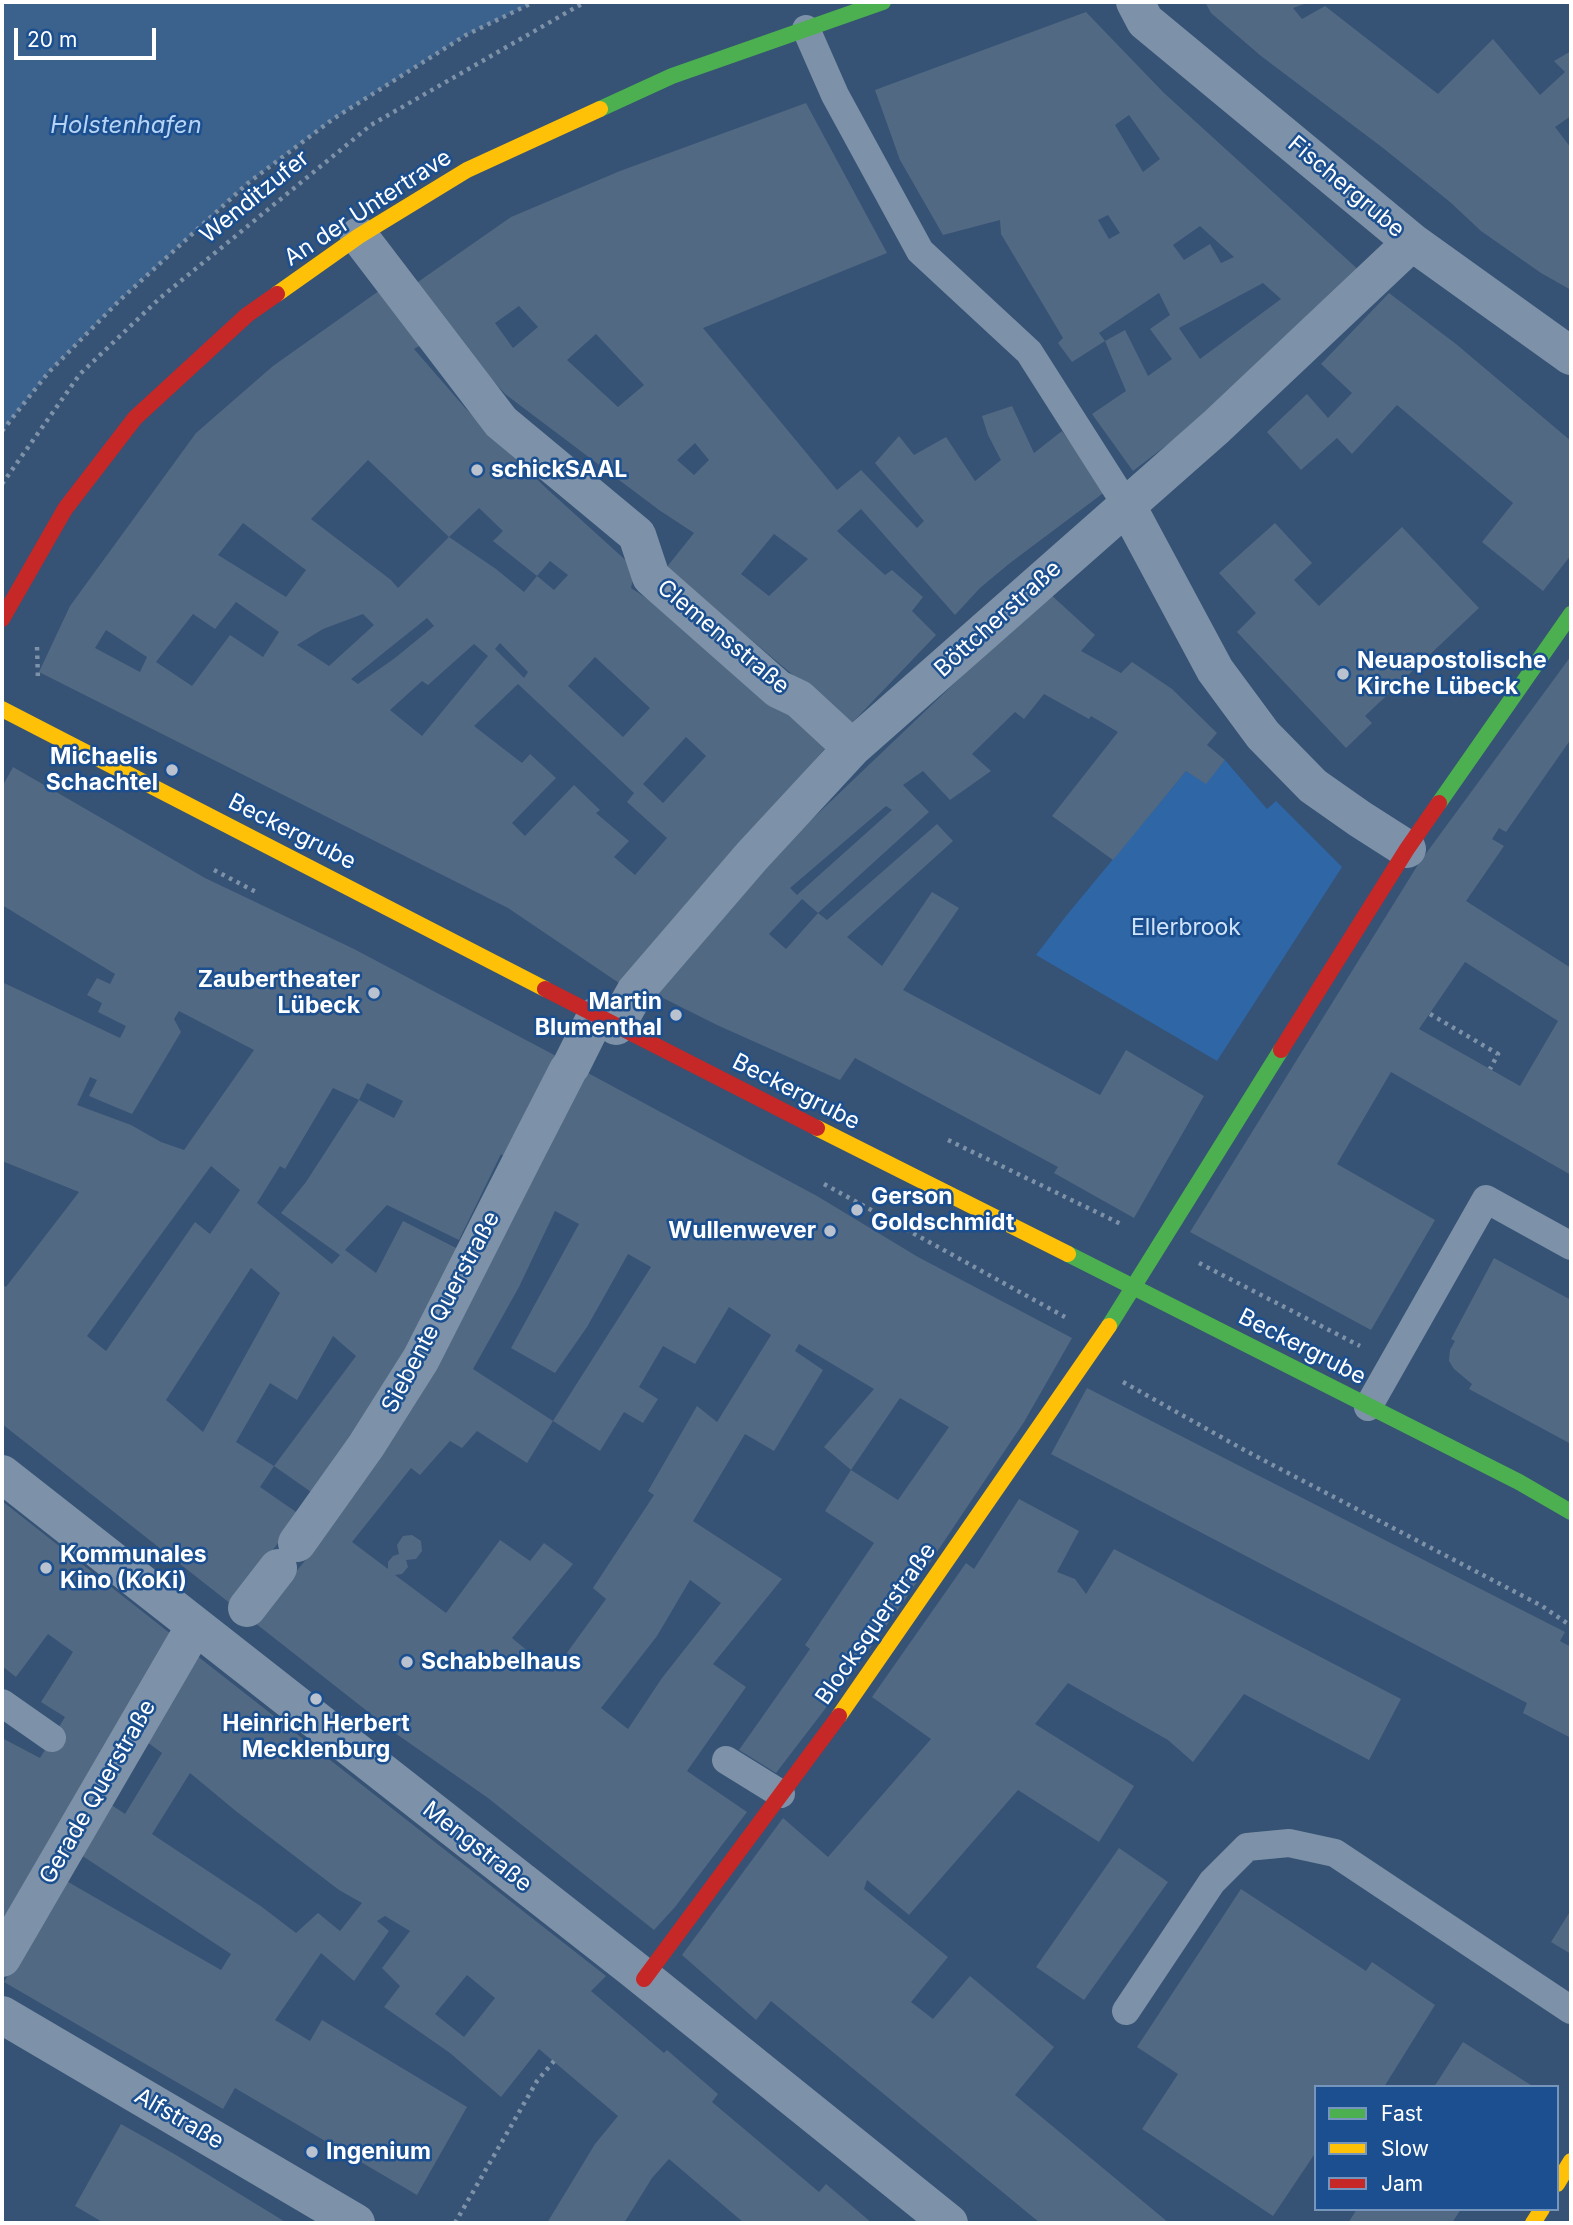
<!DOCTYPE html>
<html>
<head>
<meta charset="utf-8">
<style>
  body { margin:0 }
  #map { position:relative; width:1573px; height:2225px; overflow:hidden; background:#365274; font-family:Inter,sans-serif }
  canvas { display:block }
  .frame { position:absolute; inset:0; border:4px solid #fff; pointer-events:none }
  .legend { position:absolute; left:1314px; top:2085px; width:245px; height:126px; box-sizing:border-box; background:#1b4f8f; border:2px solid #7695bc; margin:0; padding:9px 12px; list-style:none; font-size:21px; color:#fff }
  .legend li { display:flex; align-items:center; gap:14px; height:35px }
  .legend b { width:35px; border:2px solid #7695bc }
  .scale { position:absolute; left:14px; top:28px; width:142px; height:32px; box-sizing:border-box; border:4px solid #fff; border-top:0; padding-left:9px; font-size:21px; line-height:24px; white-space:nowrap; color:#fff; -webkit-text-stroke:5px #1b4f8f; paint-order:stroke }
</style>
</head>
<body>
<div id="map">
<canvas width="1573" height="2225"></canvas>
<div class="frame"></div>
<ul class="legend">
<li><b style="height:9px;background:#4caf50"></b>Fast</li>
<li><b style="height:9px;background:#ffc107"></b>Slow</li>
<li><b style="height:9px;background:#c62828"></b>Jam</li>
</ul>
<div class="scale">20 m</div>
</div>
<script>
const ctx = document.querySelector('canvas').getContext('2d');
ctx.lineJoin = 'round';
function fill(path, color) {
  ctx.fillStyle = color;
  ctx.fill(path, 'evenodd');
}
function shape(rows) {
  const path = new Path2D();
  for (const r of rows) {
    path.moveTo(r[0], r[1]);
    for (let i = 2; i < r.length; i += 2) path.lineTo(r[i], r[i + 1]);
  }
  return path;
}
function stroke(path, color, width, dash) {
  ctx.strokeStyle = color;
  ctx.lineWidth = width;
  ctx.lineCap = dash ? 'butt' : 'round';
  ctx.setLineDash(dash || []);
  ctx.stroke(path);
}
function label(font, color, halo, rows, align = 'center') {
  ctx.font = font + ' Inter,sans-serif';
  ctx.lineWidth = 5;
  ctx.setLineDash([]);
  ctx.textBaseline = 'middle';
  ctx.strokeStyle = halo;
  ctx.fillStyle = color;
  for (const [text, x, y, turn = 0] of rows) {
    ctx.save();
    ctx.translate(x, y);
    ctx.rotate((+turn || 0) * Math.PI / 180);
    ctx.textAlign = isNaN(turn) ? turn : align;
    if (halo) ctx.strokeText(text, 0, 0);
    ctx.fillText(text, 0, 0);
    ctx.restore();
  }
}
fill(shape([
  [1225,760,1267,809,1276,801,1342,867,1217,1061,1036,955,1066,916,1186,771,1206,783]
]), '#2f66a5');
fill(shape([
  [2,2,534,2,466,35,333,119,248,183,120,300,48,373,2,431]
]), '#3b618d');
fill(shape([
  [1205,2,1310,2,1293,8,1302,19,1325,6,1438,94,1493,39,1540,95,1565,72,1554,61,1571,51,1571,116,1555,127,1571,148,1571,290,1541,273,1481,231,1450,202,1383,148,1261,56,1211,13],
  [1086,12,1164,93,1362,273,1228,398,1133,471,1092,414,1126,391,1105,341,1125,330,1148,376,1172,359,1150,329,1170,315,1159,293,1099,333,1105,341,1072,362,1058,343,1063,338,1001,234,1000,220,943,235,900,160,875,90],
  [1129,115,1160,159,1143,172,1115,125],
  [1108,215,1120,233,1109,239,1098,220],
  [1200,226,1234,257,1221,263,1210,244,1184,260,1173,245],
  [1263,283,1281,299,1200,359,1179,328],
  [806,103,887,253,703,328,837,490,861,470,917,528,924,521,875,463,899,436,914,455,946,437,975,481,1001,460,988,435,982,416,1012,406,1034,453,1062,431,1106,491,1010,563,980,588,955,615,861,509,837,531,885,575,892,570,923,597,912,611,936,635,851,724,666,568,694,533,659,510,505,394,444,326,415,284,511,217,620,171],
  [519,306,538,327,513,348,495,323],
  [596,334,644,385,618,407,567,360],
  [695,443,709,460,694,475,677,460],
  [774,534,808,559,769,596,741,574],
  [383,288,425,343,414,349,467,410,546,488,632,566,634,575,631,588,678,619,790,708,829,744,619,983,508,908,39,672,70,606,196,433,273,366],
  [368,460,449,537,479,508,503,531,493,541,537,576,550,561,568,575,554,590,537,576,524,592,496,569,449,537,398,588,391,580,311,519],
  [243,523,306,570,286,597,218,555],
  [236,602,279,632,263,657,230,635,192,686,156,662,193,614,215,629],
  [363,614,374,625,329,666,297,645,323,629],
  [427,618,434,626,395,658,358,684,351,679],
  [106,630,147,657,140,672,95,648],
  [500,643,528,672,524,678,495,649],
  [474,644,488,656,422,736,390,710,422,681,428,685],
  [595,657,650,708,623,737,568,686],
  [518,684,634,793,627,802,667,838,635,875,614,857,629,841,596,813,600,810,574,785,525,836,512,823,556,778,530,754,522,763,474,726],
  [686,737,706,756,663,803,643,784],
  [1389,293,1456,344,1571,441,1571,555,1543,591,1482,542,1513,503,1397,405,1352,454,1337,438,1301,470,1267,432,1307,394,1328,418,1352,393,1321,364],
  [1275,523,1312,563,1294,580,1319,606,1402,527,1479,608,1365,716,1372,723,1346,748,1237,632,1256,613,1219,573],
  [1049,593,1095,635,1081,651,1121,673,1132,662,1172,689,1217,733,1207,745,1225,760,1206,784,1186,771,1113,860,1052,816,1118,732,1091,716,1089,719,1044,694,1024,719,1015,712,972,754,991,771,950,800,923,771,903,785,929,812,818,913,827,920,937,824,953,841,847,937,882,966,932,892,959,908,903,990,1100,1095,1126,1050,1204,1096,1134,1218,1054,1173,1058,1167,855,1058,840,1080,717,1025,653,993,763,866],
  [886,806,892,810,797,895,790,888],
  [802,899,818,913,786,949,769,934],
  [1571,656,1571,739,1506,832,1499,828,1492,839,1504,846,1466,901,1571,968,1571,1175,1391,1072,1337,1164,1435,1220,1371,1330,1190,1232,1419,863],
  [1465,962,1558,1021,1520,1086,1419,1029],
  [13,767,205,878,354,949,558,1057,565,1063,586,1072,817,1196,918,1257,1072,1338,1024,1422,904,1601,851,1675,776,1773,739,1750,810,1649,805,1645,874,1543,825,1511,851,1470,898,1500,949,1427,900,1398,851,1470,824,1447,874,1389,799,1344,795,1351,823,1370,774,1451,745,1434,693,1521,782,1579,713,1664,746,1687,687,1771,747,1812,675,1907,654,1930,488,1798,395,1733,2,1424,2,1284,6,1287,79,1192,2,1161,2,982,120,1038,126,1026,98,1012,102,1003,87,995,97,978,110,984,115,974,2,905,2,787],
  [179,1011,254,1050,184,1150,161,1142,131,1125,77,1105,90,1077,97,1080,89,1096,132,1114,181,1032,174,1019],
  [555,1063,583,1077,524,1192,520,1190,463,1304,468,1306,444,1350,385,1447,311,1553,285,1534,299,1514,260,1487,274,1466,236,1442,270,1383,297,1400,333,1336,356,1356,274,1466,314,1494,350,1445,392,1380,460,1250,403,1221,376,1273,345,1250,387,1205,459,1240,501,1154,505,1157],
  [367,1083,403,1101,394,1118,359,1100,306,1182,281,1213,340,1255,332,1264,257,1203,280,1166,285,1169,333,1088,359,1100],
  [211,1166,240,1190,210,1234,195,1222,106,1351,87,1336],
  [555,1211,579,1224,511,1348,555,1373,587,1327,628,1254,651,1267,553,1421,473,1369,519,1287],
  [251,1268,280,1293,203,1432,166,1400],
  [729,1307,771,1335,717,1422,697,1406,648,1491,654,1495,593,1588,606,1599,553,1672,512,1638,573,1564,544,1543,530,1561,500,1540,446,1613,395,1575,402,1574,408,1567,406,1560,416,1559,422,1551,421,1541,412,1535,403,1536,397,1545,399,1554,393,1556,388,1562,388,1569,352,1542,411,1468,420,1475,450,1441,462,1448,477,1431,527,1463,553,1421,600,1451,624,1412,643,1423,658,1399,639,1387,663,1346,695,1364],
  [282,1538,308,1557,294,1574,268,1556],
  [265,1560,291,1577,260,1618,234,1600],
  [690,1580,721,1603,662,1678,628,1729,601,1708,657,1636],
  [1494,1258,1571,1300,1571,1444,1469,1389,1472,1384,1454,1369,1449,1361,1450,1350,1455,1341,1451,1339],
  [1087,1388,1565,1632,1560,1641,1571,1647,1571,1738,1523,1713,1527,1703,1051,1454],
  [1019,1499,1079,1531,1057,1572,1075,1579,1086,1594,1114,1549,1401,1699,1369,1760,1244,1694,1193,1762,1168,1740,1068,1683,1035,1724,1134,1786,1099,1842,1018,1790,909,1915,867,1880,864,1889,948,1957,911,2002,933,2019,970,1976,1054,2047,1015,2095,1169,2223,1040,2223,771,2001,756,2020,682,1955,783,1818,828,1857,931,1739,872,1697,966,1563,974,1569],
  [2,1501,176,1638,2,1929,2,1738,40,1758,65,1717,41,1702,73,1652,48,1634,16,1677,2,1666],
  [196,1655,606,1976,591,1991,664,2053,667,2050,718,2094,712,2102,819,2192,826,2184,872,2223,744,2223,669,2159,652,2178,624,2223,547,2223,595,2144,618,2116,539,2049,501,2097,450,2053,384,2007,400,1986,382,1968,410,1931,385,1916,377,1921,389,1931,354,1981,321,1953,275,2020,310,2041,322,2020,467,2107,417,2195,235,2088,223,2109,4,1982,63,1879,221,1970,231,1954,78,1853,107,1802,125,1814,162,1753,143,1739],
  [190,1773,237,1812,339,1890,362,1903,340,1931,318,1913,296,1933,262,1907,152,1834],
  [467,1975,495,1998,464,2037,435,2014],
  [1119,1848,1168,1882,1084,2000,1036,1967],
  [1241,1889,1366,1971,1372,1962,1435,2005,1384,2087,1316,2087,1316,2152,1273,2216,1142,2129,1178,2074,1137,2047],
  [1571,1910,1571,1954,1551,1942],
  [1463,2042,1534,2087,1434,2087],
  [121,2124,176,2155,287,2223,104,2223,75,2206],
  [1357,2209,1461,2209,1452,2223,1348,2223]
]), '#526984');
stroke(shape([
  [2,431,48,373,120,300,248,183,333,119,466,35,534,2],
  [2,484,80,374,160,298,371,125,585,2],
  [37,647,38,680],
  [214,870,256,892],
  [1430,1014,1498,1054,1490,1069],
  [948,1140,1123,1225],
  [824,1184,1065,1317],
  [1199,1263,1360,1346],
  [1123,1382,1246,1451,1542,1606,1571,1626],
  [455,2223,537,2081,554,2061]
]), '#7d92a8', 4.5, [3.5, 5]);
stroke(shape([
  [806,29,835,95,920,251,1029,352,1127,506],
  [1368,1407,1486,1199,1571,1246],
  [2,1703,52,1738],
  [726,1760,781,1794],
  [1126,2011,1212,1882,1247,1847,1289,1843,1335,1853,1571,2010]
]), '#7d92a8', 28);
stroke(shape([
  [1135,2,1145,21,1412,242,1571,356],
  [359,236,501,422,637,535,651,577,778,689,799,699,852,748],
  [1127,506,1215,670,1263,735,1313,786,1360,819,1407,849],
  [616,1026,635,992,752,856,852,748,1216,427,1412,242],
  [571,1066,596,1016],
  [530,1144,568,1070],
  [2,1474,632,1968,949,2223],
  [297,1543,366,1446,421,1359,529,1146],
  [247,1608,278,1568],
  [2,1958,195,1626],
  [2,2015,356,2223]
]), '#7d92a8', 38);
stroke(shape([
  [600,109,672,76,883,2],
  [1439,803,1571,614],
  [1068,1254,1519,1482,1571,1512],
  [1109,1326,1281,1050]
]), '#4caf50', 16);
stroke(shape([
  [277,294,359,236,467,170,600,109],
  [2,709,545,989],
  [817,1128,1068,1254],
  [839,1716,1109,1326],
  [1557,2184,1571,2161],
  [1533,2223,1542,2209]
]), '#ffc107', 16);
stroke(shape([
  [2,619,65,509,135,418,247,315,277,294],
  [545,989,817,1128],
  [1281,1050,1407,849,1439,803],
  [644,1979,839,1716]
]), '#c62828', 16);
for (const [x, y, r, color] of [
  [477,470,7,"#b9c2ce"],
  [1343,674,7,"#b9c2ce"],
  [172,770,7,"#b9c2ce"],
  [374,993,7,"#b9c2ce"],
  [676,1015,7,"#b9c2ce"],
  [857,1210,7,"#b9c2ce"],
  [830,1231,7,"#b9c2ce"],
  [46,1568,7,"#b9c2ce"],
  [407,1662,7,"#b9c2ce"],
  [316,1699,7,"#b9c2ce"],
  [312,2152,7,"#b9c2ce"]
]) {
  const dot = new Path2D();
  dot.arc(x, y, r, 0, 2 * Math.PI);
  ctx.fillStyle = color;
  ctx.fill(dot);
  stroke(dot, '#1b4f8f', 2.5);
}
label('23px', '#fff', '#1b4f8f', [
  ["Fischergrube",1346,187,40],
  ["Wenditzufer",255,197,-39],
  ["An der Untertrave",368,208,-33],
  ["Böttcherstraße",998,619,-42],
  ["Clemensstraße",723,637,40],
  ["Beckergrube",292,832,27],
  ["Beckergrube",796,1092,27],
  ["Siebente Querstraße",441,1312,-62],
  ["Beckergrube",1302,1347,27],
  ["Blocksquerstraße",876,1624,-55],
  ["Gerade Querstraße",98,1792,-60],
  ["Mengstraße",477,1847,38],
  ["Alfstraße",179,2119,30]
]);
label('bold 23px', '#fff', '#1b4f8f', [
  ["schickSAAL",491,470],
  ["Neuapostolische",1357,661],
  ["Kirche Lübeck",1357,687],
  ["Michaelis",158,757,"right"],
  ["Schachtel",158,783,"right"],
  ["Zaubertheater",360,980,"right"],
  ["Lübeck",360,1006,"right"],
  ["Martin",662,1002,"right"],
  ["Blumenthal",662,1028,"right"],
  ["Gerson",871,1197],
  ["Goldschmidt",871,1223],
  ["Wullenwever",816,1231,"right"],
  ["Kommunales",60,1555],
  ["Kino (KoKi)",60,1581],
  ["Schabbelhaus",421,1662],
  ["Heinrich Herbert",316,1724,"center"],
  ["Mecklenburg",316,1750,"center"],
  ["Ingenium",326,2152]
], 'left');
label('23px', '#cfe3fa', '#1b4f8f', [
  ["Ellerbrook",1186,928]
]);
label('italic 24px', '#b5d3f5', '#1b4f8f', [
  ["Holstenhafen",126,126]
]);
</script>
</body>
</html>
